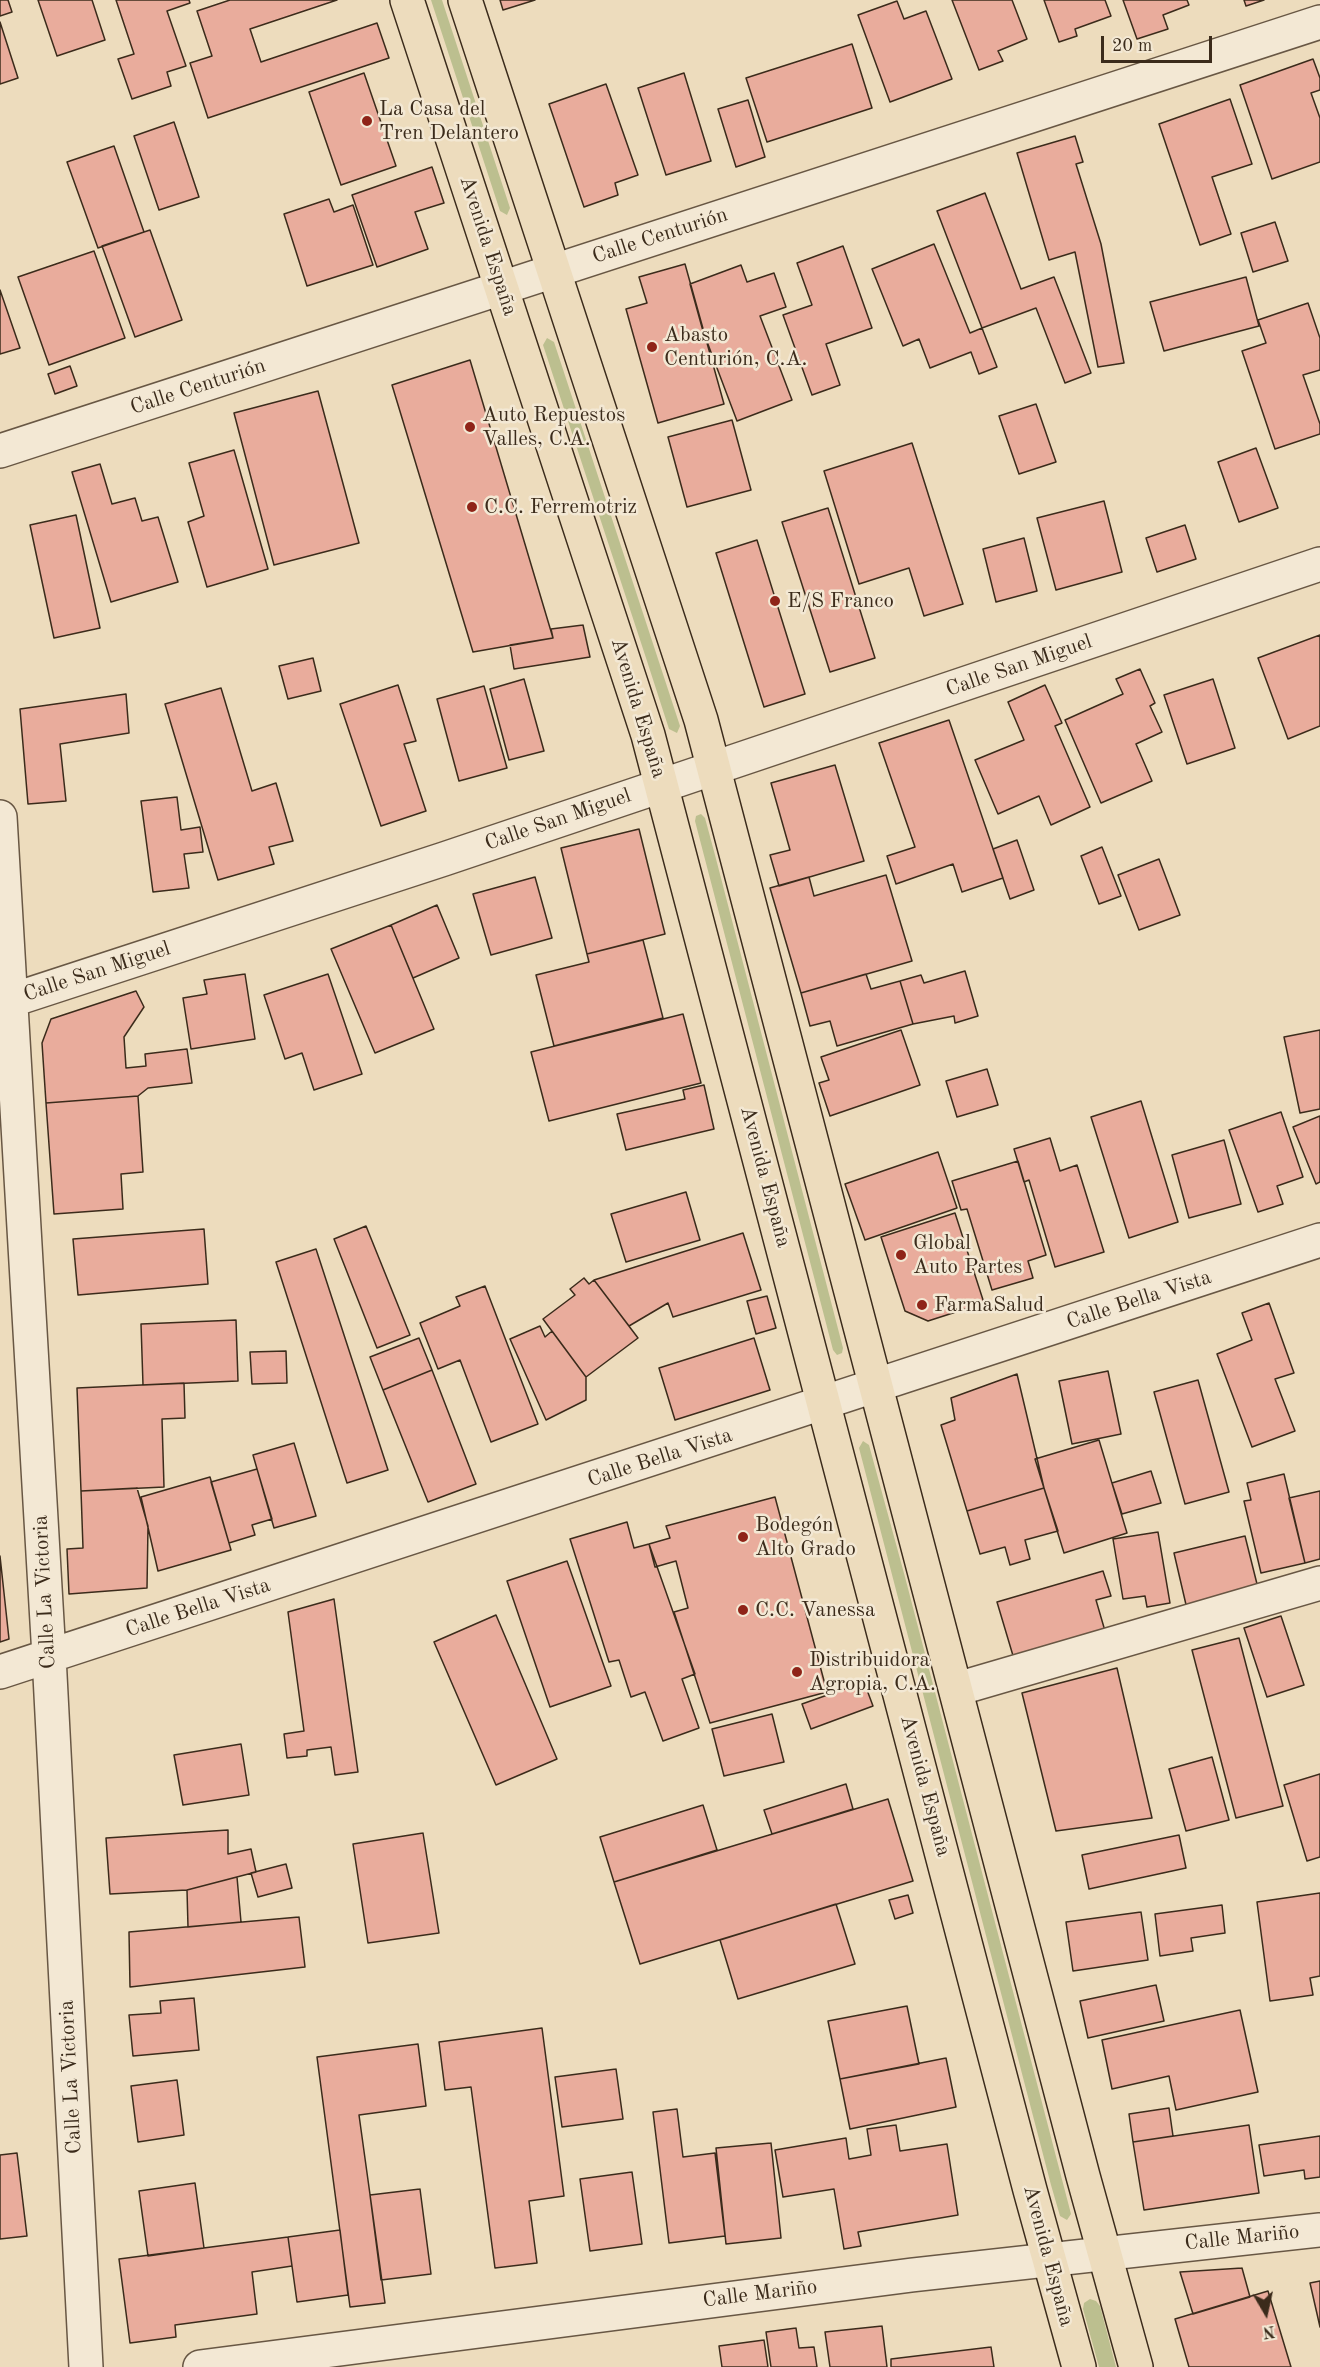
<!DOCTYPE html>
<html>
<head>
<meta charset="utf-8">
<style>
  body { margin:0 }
  #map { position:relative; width:1320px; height:2367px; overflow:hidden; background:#eddcbd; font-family:"Old Standard TT",serif }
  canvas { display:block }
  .north { position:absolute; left:1236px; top:2283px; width:60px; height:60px; -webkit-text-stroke:4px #f3e8d4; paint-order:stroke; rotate:171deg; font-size:16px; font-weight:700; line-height:24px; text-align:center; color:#3b2b1b }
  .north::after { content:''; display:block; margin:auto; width:21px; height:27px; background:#3b2b1b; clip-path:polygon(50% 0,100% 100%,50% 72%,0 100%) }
  .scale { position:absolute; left:1101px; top:36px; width:111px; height:27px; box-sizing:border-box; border:3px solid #3b2b1b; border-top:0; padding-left:8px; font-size:18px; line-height:21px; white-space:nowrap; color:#3b2b1b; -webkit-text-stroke:4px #f3e8d4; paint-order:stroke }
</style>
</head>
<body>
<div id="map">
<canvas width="1320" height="2367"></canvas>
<div class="north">N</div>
<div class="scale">20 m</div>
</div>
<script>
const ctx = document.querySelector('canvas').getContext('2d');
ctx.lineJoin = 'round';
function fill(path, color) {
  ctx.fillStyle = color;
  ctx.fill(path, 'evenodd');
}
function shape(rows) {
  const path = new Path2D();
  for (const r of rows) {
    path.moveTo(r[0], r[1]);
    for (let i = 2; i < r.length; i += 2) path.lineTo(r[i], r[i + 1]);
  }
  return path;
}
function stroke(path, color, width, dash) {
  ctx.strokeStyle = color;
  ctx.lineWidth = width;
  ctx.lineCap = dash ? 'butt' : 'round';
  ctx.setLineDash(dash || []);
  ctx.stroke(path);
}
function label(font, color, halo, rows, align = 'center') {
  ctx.font = font + ' "Old Standard TT",serif';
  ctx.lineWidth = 5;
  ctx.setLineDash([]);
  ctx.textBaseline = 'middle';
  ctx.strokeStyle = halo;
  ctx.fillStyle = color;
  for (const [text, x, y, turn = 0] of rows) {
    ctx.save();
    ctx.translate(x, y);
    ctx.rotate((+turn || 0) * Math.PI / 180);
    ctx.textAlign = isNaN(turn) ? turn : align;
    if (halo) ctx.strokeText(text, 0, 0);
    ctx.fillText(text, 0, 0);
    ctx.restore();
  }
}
fill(shape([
  [431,0,442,0,510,208,507,215,500,211],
  [547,338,554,342,680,726,677,733,669,729,647,661,543,345],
  [701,814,705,818,715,855,843,1348,842,1353,837,1355,833,1350,695,821,696,816],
  [863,1441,869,1445,905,1577,1071,2214,1067,2220,1060,2216,1051,2185,859,1448],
  [1090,2299,1096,2301,1100,2306,1116,2367,1099,2367,1083,2309,1084,2303]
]), '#bcbf8f');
const building = shape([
  [0,0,8,0,12,12,0,16,0,0],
  [38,0,92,0,105,40,57,56,38,0],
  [116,0,189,0,190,3,167,11,186,66,167,72,171,86,132,99,118,59,134,54,116,0],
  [230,0,337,0,250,29,261,62,377,23,389,58,208,118,190,63,212,56,197,11,230,0],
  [500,0,535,0,503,10,500,0],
  [952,0,1012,0,1027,39,998,51,1003,61,979,70,952,0],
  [1044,0,1105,0,1111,16,1075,29,1077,36,1059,42,1044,0],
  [1123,0,1187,0,1189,5,1163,15,1168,29,1137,39,1123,0],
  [1244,0,1264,0,1246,6,1244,0],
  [897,1,904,19,926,11,952,79,890,102,858,15,897,1],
  [0,22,18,78,0,84,0,22],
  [852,44,872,108,767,142,746,78,852,44],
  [1313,59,1320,78,1320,90,1311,93,1320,118,1320,162,1272,179,1240,85,1313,59],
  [364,73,396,166,341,185,309,92,364,73],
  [684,73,711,161,666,175,638,88,684,73],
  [606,84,638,175,615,183,618,195,584,207,549,104,606,84],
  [1230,99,1252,164,1212,177,1231,234,1200,245,1159,124,1230,99],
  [748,100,765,157,736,167,718,109,748,100],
  [174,122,199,197,159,210,134,136,174,122],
  [1075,136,1083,162,1076,164,1101,244,1124,363,1098,367,1075,252,1049,260,1017,153,1075,136],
  [114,146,144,232,98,248,67,162,114,146],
  [432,167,444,203,415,212,428,249,377,267,352,195,432,167],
  [985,193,1021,289,1054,277,1091,373,1065,383,1036,308,982,328,937,211,985,193],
  [329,199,334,212,353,205,373,265,307,286,284,214,329,199],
  [1275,222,1288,261,1253,272,1241,233,1275,222],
  [150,230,182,320,135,337,102,246,150,230],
  [934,244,970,333,982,328,997,367,979,374,971,352,930,368,919,339,903,346,872,269,934,244],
  [843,246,872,328,826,344,840,385,812,395,783,315,812,305,797,263,843,246],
  [94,251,125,338,49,365,18,277,94,251],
  [685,264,724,404,658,423,626,309,647,303,639,277,685,264],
  [741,265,747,282,774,273,786,307,760,316,792,400,737,421,703,331,690,284,741,265],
  [1246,277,1259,326,1164,351,1150,302,1246,277],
  [0,290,20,348,0,354,0,290],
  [1308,303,1320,338,1320,370,1303,375,1320,424,1320,434,1275,449,1242,351,1266,343,1258,320,1308,303],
  [470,360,553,638,473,652,392,385,470,360],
  [70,366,77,386,55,394,48,374,70,366],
  [318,391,359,543,274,565,234,413,318,391],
  [1036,404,1056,462,1019,474,999,416,1036,404],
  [732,420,751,490,687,507,668,437,732,420],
  [912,443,963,604,924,616,909,568,859,584,824,471,912,443],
  [1256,448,1278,508,1239,522,1218,462,1256,448],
  [234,450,268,569,207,587,188,522,204,516,189,463,234,450],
  [100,464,112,504,135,498,142,521,158,517,178,582,111,602,72,472,100,464],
  [1104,501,1122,572,1056,590,1037,518,1104,501],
  [828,508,875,658,830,672,782,522,828,508],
  [76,515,100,628,54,638,30,525,76,515],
  [1185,525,1196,559,1157,572,1146,538,1185,525],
  [1024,538,1037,591,996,602,983,549,1024,538],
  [757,540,805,694,764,707,716,553,757,540],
  [583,625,590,657,514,669,510,645,553,638,551,629,583,625],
  [1320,635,1320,726,1288,739,1258,658,1320,635],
  [313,658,321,691,288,699,279,666,313,658],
  [1140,669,1155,703,1150,706,1162,732,1136,744,1152,781,1101,803,1065,720,1123,694,1116,679,1140,669],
  [524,679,544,751,509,760,490,689,524,679],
  [1213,679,1235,748,1187,764,1164,695,1213,679],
  [398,685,416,741,404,744,426,811,381,826,340,704,398,685],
  [1045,685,1062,723,1055,726,1090,807,1051,825,1039,796,998,814,975,760,1024,740,1008,702,1045,685],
  [484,686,507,768,459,781,437,699,484,686],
  [221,688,252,791,276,783,293,841,269,847,274,864,218,880,165,704,221,688],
  [126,694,129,733,60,744,66,801,28,804,20,709,126,694],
  [949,720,1003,878,962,892,953,864,896,884,887,856,915,847,879,743,949,720],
  [835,765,864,861,779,886,770,855,790,850,771,783,835,765],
  [177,797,181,830,200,827,203,852,184,854,189,888,153,892,141,801,177,797],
  [639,829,665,934,587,954,561,848,639,829],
  [1017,840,1034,890,1010,899,993,849,1017,840],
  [1102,847,1121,896,1099,904,1081,856,1102,847],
  [1159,859,1180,915,1139,930,1118,875,1159,859],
  [886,875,912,961,801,993,770,888,809,877,814,896,886,875],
  [535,877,552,938,491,955,473,894,535,877],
  [437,905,459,958,413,978,391,925,437,905],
  [391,925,434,1029,375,1053,331,949,391,925],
  [643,940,663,1018,554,1046,536,975,589,962,587,954,643,940],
  [965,971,978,1016,955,1023,954,1016,913,1024,900,981,921,975,924,983,965,971],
  [245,974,255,1039,191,1049,183,998,207,994,204,980,245,974],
  [328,974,362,1074,314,1090,302,1053,285,1059,264,995,328,974],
  [866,974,871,989,900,981,913,1024,837,1046,830,1021,810,1026,801,993,866,974],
  [136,991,144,1007,124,1037,126,1068,146,1066,145,1054,187,1049,192,1083,148,1088,138,1096,46,1103,42,1043,51,1019,136,991],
  [683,1014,701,1083,549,1121,531,1052,683,1014],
  [901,1030,920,1085,830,1116,819,1083,829,1080,821,1057,901,1030],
  [1320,1030,1320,1109,1300,1113,1284,1037,1320,1030],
  [987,1069,998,1105,957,1117,946,1081,987,1069],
  [704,1085,714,1129,626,1150,617,1114,685,1099,683,1090,704,1085],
  [138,1096,143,1172,121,1174,123,1209,54,1214,46,1103,138,1096],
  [1141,1101,1178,1222,1129,1238,1091,1117,1141,1101],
  [1281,1112,1303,1177,1277,1186,1283,1204,1258,1212,1229,1130,1281,1112],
  [1320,1116,1320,1182,1316,1184,1293,1127,1320,1116],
  [1050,1138,1060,1171,1077,1165,1104,1252,1055,1267,1029,1180,1024,1182,1014,1149,1050,1138],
  [1224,1140,1241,1204,1189,1218,1172,1155,1224,1140],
  [938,1152,957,1208,865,1240,845,1184,938,1152],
  [1018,1161,1046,1255,1028,1261,1033,1278,992,1290,967,1209,961,1210,952,1181,1018,1161],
  [686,1192,700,1240,626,1262,611,1214,686,1192],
  [955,1213,984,1303,928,1321,905,1311,881,1237,955,1213],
  [366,1226,410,1335,377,1348,334,1239,366,1226],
  [204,1229,208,1284,78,1295,73,1239,204,1229],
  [743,1233,761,1290,673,1317,668,1303,629,1326,594,1280,743,1233],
  [316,1249,388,1470,347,1483,276,1262,316,1249],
  [584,1278,589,1284,594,1280,638,1338,586,1377,543,1319,575,1295,570,1289,584,1278],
  [485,1286,538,1424,491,1442,460,1360,438,1369,420,1323,460,1306,456,1297,485,1286],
  [767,1296,776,1328,756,1334,747,1301,767,1296],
  [1269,1303,1294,1373,1275,1379,1295,1431,1252,1447,1217,1354,1252,1340,1242,1313,1269,1303],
  [236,1320,238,1381,143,1385,141,1324,236,1320],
  [540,1326,545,1337,552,1331,586,1377,586,1400,546,1420,510,1339,540,1326],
  [419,1338,432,1370,383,1390,370,1357,419,1338],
  [754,1338,770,1390,675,1420,659,1368,754,1338],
  [286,1351,287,1383,252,1384,250,1352,286,1351],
  [432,1370,476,1484,428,1502,383,1390,432,1370],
  [1108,1371,1121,1434,1072,1444,1059,1381,1108,1371],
  [1017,1374,1044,1488,967,1511,941,1425,955,1420,951,1398,1017,1374],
  [1198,1380,1229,1492,1185,1504,1154,1392,1198,1380],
  [184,1383,185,1418,162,1419,164,1487,81,1491,77,1388,184,1383],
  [1099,1440,1127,1533,1064,1553,1035,1459,1099,1440],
  [294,1443,316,1516,274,1528,253,1455,294,1443],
  [257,1469,272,1519,252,1525,255,1535,229,1543,211,1482,257,1469],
  [1151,1471,1161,1503,1122,1514,1112,1483,1151,1471],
  [1284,1474,1305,1563,1261,1573,1244,1501,1251,1500,1247,1483,1284,1474],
  [210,1477,231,1550,158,1571,141,1497,210,1477],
  [137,1488,148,1526,147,1588,69,1594,67,1549,83,1548,81,1491,137,1488],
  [1044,1488,1058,1531,1025,1540,1030,1559,1010,1565,1005,1547,980,1554,967,1511,1044,1488],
  [1320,1491,1320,1559,1305,1563,1289,1498,1320,1491],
  [775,1497,827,1692,710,1723,674,1612,688,1608,676,1561,655,1567,649,1544,670,1538,666,1526,775,1497],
  [627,1522,634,1548,649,1544,695,1674,682,1679,699,1728,663,1741,645,1692,631,1697,619,1660,609,1662,570,1539,627,1522],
  [1158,1532,1170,1603,1147,1607,1145,1596,1123,1599,1113,1539,1158,1532],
  [1245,1536,1259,1592,1187,1609,1174,1553,1245,1536],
  [0,1556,9,1639,0,1642,0,1556],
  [567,1561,611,1686,550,1707,507,1581,567,1561],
  [1103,1571,1111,1596,1096,1600,1105,1631,1014,1659,997,1602,1103,1571],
  [334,1599,358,1772,335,1775,331,1747,307,1750,307,1756,287,1758,284,1734,304,1731,288,1612,334,1599],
  [496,1615,557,1759,496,1785,434,1642,496,1615],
  [1281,1616,1304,1685,1267,1697,1244,1628,1281,1616],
  [1239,1638,1283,1806,1236,1818,1192,1650,1239,1638],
  [1117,1668,1152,1818,1056,1831,1022,1693,1117,1668],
  [864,1682,873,1706,811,1729,802,1704,864,1682],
  [772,1714,784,1762,724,1776,712,1729,772,1714],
  [241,1744,249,1795,183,1805,174,1755,241,1744],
  [1212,1757,1229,1820,1186,1831,1169,1769,1212,1757],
  [1320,1774,1320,1857,1307,1861,1284,1785,1320,1774],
  [846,1784,853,1809,772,1834,764,1810,846,1784],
  [888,1799,913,1881,640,1964,614,1882,888,1799],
  [703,1805,717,1850,614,1882,600,1837,703,1805],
  [228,1830,228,1854,251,1849,256,1872,187,1890,110,1894,106,1838,228,1830],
  [423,1833,439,1933,368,1943,353,1844,423,1833],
  [1179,1835,1186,1868,1089,1889,1082,1855,1179,1835],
  [286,1864,292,1888,258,1897,251,1873,286,1864],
  [237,1877,241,1922,188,1927,187,1890,237,1877],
  [1320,1893,1320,1976,1310,1978,1313,1995,1270,2001,1257,1902,1320,1893],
  [908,1895,913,1913,895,1919,889,1900,908,1895],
  [836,1904,855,1964,738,1999,720,1940,836,1904],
  [1222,1905,1225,1933,1191,1938,1193,1951,1160,1956,1155,1914,1222,1905],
  [1141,1912,1148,1960,1073,1971,1066,1922,1141,1912],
  [299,1917,305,1967,130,1987,129,1932,299,1917],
  [1156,1985,1164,2021,1088,2038,1080,2001,1156,1985],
  [194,1998,199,2050,133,2056,129,2015,161,2013,160,2001,194,1998],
  [907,2006,919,2064,840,2079,828,2021,907,2006],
  [1240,2010,1258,2092,1176,2110,1169,2076,1112,2089,1102,2040,1240,2010],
  [542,2028,564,2196,529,2201,537,2263,495,2268,471,2087,445,2090,439,2042,542,2028],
  [418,2044,426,2106,359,2115,385,2303,350,2307,317,2057,418,2044],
  [946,2058,956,2107,850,2129,840,2079,946,2058],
  [616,2069,623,2119,562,2127,555,2077,616,2069],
  [177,2080,184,2135,138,2142,131,2086,177,2080],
  [1169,2108,1173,2136,1133,2142,1129,2114,1169,2108],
  [677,2109,683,2157,715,2153,725,2236,669,2243,653,2112,677,2109],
  [896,2125,900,2151,947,2144,958,2215,858,2232,861,2246,844,2249,834,2189,783,2197,775,2150,846,2138,849,2159,871,2155,867,2129,896,2125],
  [1249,2125,1259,2193,1144,2210,1133,2142,1249,2125],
  [1320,2136,1320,2177,1305,2179,1304,2170,1264,2176,1259,2145,1320,2136],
  [771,2143,781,2238,726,2244,716,2148,771,2143],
  [17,2153,27,2236,0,2239,0,2155,17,2153],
  [632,2172,642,2244,590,2251,580,2179,632,2172],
  [195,2183,204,2248,148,2256,139,2191,195,2183],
  [420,2189,431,2274,381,2280,370,2195,420,2189],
  [340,2230,348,2295,297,2302,288,2237,340,2230],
  [288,2237,292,2266,252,2272,257,2314,175,2325,176,2337,130,2343,119,2259,288,2237],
  [1242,2268,1250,2297,1193,2314,1180,2272,1242,2268],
  [1320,2281,1320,2327,1310,2283,1320,2281],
  [1268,2291,1291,2367,1189,2367,1175,2319,1268,2291],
  [882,2326,887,2367,830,2367,825,2332,882,2326],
  [796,2328,799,2348,814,2347,817,2367,771,2367,766,2332,796,2328],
  [764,2340,768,2367,722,2367,719,2346,764,2340],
  [991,2347,994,2367,891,2367,891,2359,991,2347]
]);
fill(building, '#e9ac9c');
stroke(building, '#3b2b1b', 1.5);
const minor = shape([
  [0,451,1320,22],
  [0,817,49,1656,86,2367],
  [0,1004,444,859,1320,564],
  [0,1672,1320,1240],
  [957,1689,1320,1583],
  [200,2367,912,2275,1320,2230]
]);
const major = shape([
  [407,0,648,735,1030,2190,1079,2367],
  [465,0,701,720,1083,2176,1136,2367]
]);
stroke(minor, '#685744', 36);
stroke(major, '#3b2b1b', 36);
stroke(minor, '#f3e8d4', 33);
stroke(major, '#eddcbd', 33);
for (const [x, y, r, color] of [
  [367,121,6,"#8f2418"],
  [652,347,6,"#8f2418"],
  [470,427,6,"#8f2418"],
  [472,507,6,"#8f2418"],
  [775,601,6,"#8f2418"],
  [901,1255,6,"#8f2418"],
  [922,1305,6,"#8f2418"],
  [743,1537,6,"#8f2418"],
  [743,1610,6,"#8f2418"],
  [797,1672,6,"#8f2418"]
]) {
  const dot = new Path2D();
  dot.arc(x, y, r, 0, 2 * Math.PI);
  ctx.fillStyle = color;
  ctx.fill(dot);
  stroke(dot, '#f3e8d4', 2);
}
label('21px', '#3b2b1b', '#f3e8d4', [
  ["La Casa del",379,109],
  ["Tren Delantero",379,133],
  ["Abasto",664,335],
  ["Centurión, C.A.",664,359],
  ["Auto Repuestos",482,415],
  ["Valles, C.A.",482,439],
  ["C.C. Ferremotriz",484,507],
  ["E/S Franco",787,601],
  ["Global",913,1243],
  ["Auto Partes",913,1267],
  ["FarmaSalud",934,1305],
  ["Bodegón",755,1525],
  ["Alto Grado",755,1549],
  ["C.C. Vanessa",755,1610],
  ["Distribuidora",809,1660],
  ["Agropia, C.A.",809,1684]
], 'left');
label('21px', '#3b2b1b', '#f3e8d4', [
  ["Calle Centurión",660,236,-18],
  ["Avenida España",488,246,72],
  ["Calle Centurión",198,387,-18],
  ["Calle San Miguel",1019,666,-19],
  ["Avenida España",638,708,73],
  ["Calle San Miguel",558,820,-19],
  ["Calle San Miguel",97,972,-18],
  ["Avenida España",765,1177,75],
  ["Calle Bella Vista",1139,1300,-18],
  ["Calle Bella Vista",660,1458,-18],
  ["Calle La Victoria",45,1592,-93],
  ["Calle Bella Vista",198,1608,-18],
  ["Avenida España",925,1786,75],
  ["Calle La Victoria",71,2077,-93],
  ["Calle Mariño",1242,2238,-6],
  ["Avenida España",1048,2256,75],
  ["Calle Mariño",760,2294,-7]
]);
</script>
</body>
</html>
